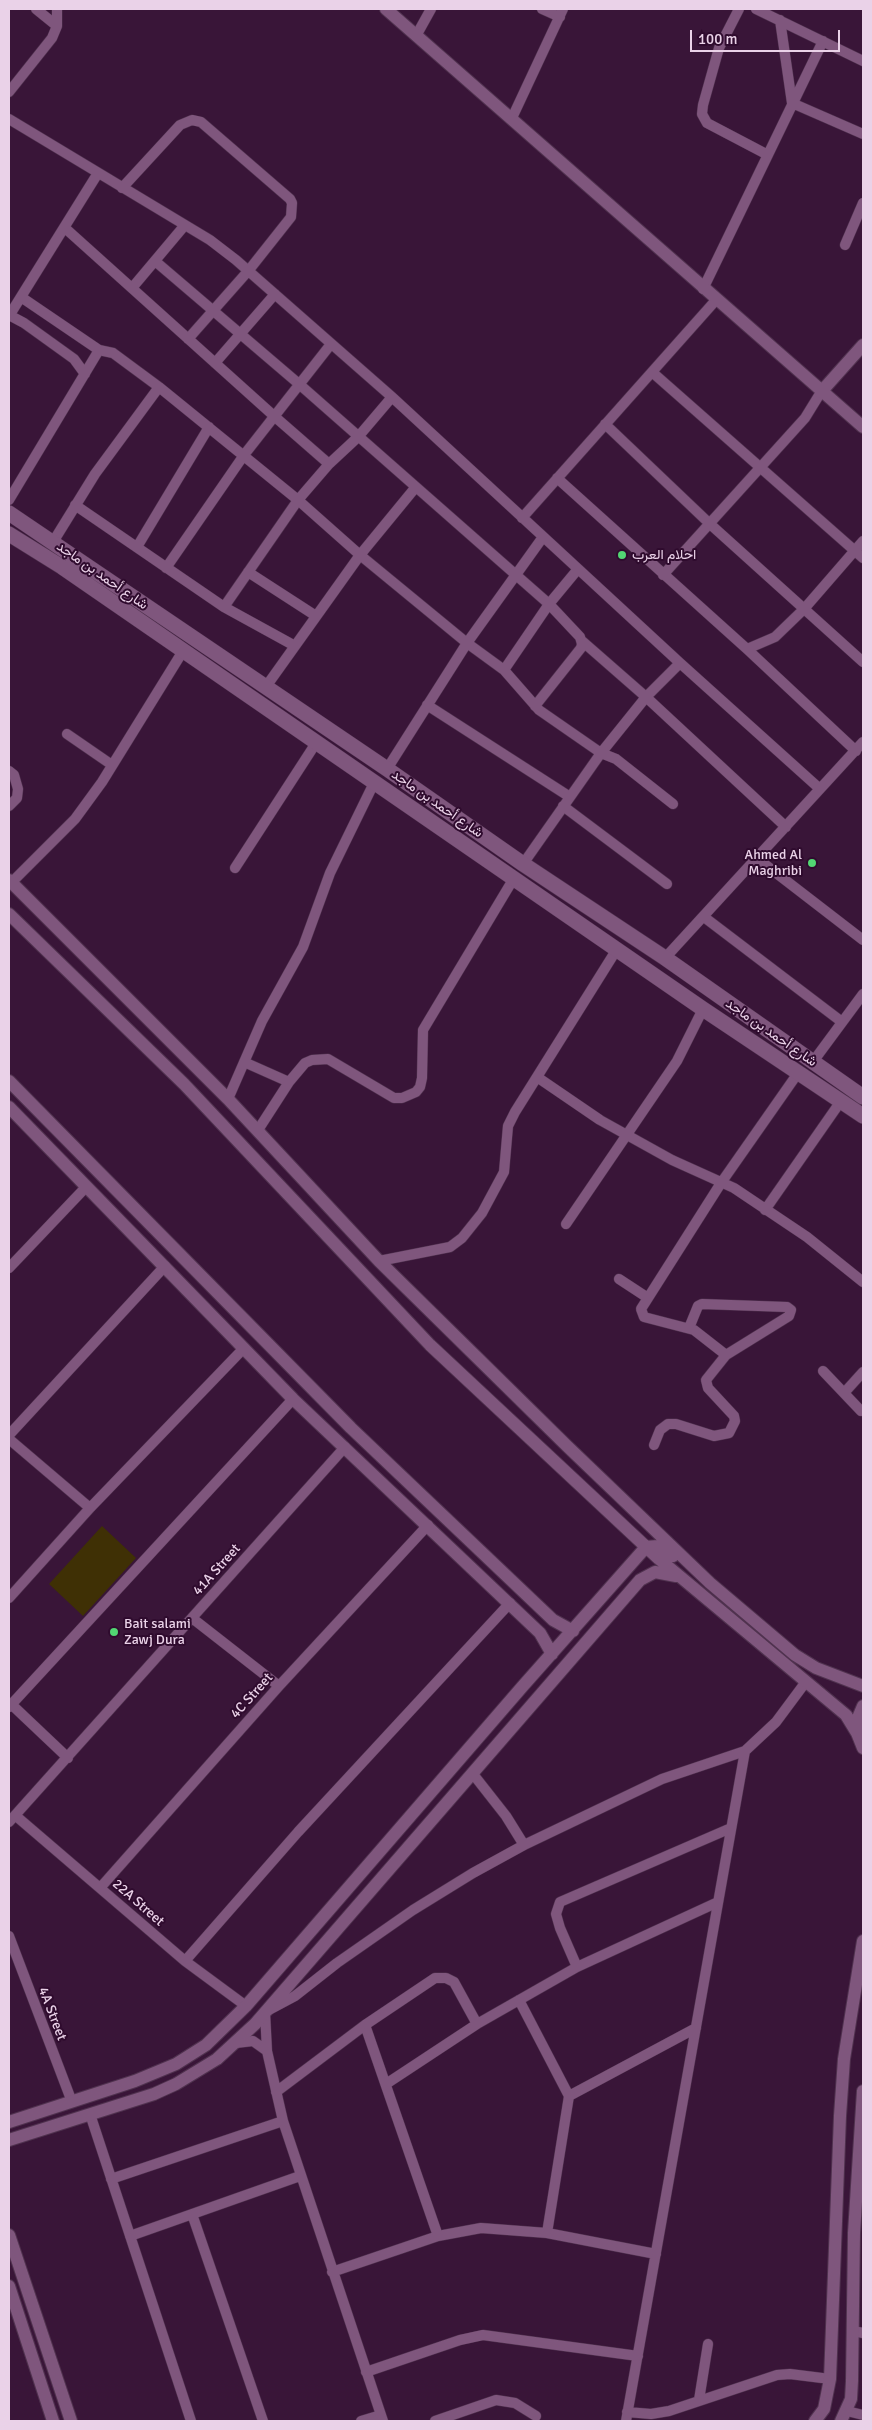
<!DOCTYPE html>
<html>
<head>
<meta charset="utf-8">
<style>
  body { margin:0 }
  #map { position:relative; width:872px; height:2430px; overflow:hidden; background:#391538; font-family:Signika,sans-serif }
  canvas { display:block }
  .frame { position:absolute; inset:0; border:10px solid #ead2e8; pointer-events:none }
  .scale { position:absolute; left:690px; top:30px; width:150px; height:22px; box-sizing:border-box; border:2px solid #ead2e8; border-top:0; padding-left:6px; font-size:15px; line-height:18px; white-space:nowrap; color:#ead2e8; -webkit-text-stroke:4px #2f0b2e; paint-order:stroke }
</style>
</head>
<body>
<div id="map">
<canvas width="872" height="2430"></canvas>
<div class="frame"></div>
<div class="scale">100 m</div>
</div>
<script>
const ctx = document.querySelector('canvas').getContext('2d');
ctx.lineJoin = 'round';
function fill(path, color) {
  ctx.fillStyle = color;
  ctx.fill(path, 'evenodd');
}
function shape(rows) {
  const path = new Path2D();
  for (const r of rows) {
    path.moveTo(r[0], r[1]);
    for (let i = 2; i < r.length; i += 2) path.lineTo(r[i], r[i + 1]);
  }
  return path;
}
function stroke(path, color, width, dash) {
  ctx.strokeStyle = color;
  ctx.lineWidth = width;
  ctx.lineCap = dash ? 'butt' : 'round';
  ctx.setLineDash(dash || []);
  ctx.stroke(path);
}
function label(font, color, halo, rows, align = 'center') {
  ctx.font = font + ' Signika,Vazirmatn,sans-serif';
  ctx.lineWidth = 4;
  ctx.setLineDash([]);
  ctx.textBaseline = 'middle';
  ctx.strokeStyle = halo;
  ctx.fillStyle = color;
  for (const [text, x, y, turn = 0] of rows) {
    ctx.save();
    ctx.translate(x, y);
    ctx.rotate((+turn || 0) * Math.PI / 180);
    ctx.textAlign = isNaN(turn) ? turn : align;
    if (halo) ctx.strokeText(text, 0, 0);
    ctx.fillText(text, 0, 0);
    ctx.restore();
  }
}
fill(shape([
  [102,1526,136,1558,83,1616,49,1584]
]), '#3f3005');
const minor = shape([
  [36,9,57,26],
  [542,9,560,17],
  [739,9,719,48,703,105,702,114,707,123,768,155],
  [756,9,863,61],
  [780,20,792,103,863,134],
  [416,36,431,9],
  [9,92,52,38,57,26,57,9],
  [512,118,563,9],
  [9,119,210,240,236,260,392,397,680,663,820,789],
  [122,188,180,125,192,120,201,122,290,199,292,203,291,217,249,270,188,339],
  [65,228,274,416,329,464],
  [845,245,863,203],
  [155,261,299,384,549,604,580,637,582,644,581,648,535,706],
  [132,288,185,225],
  [703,289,823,41],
  [21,297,99,350,113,353,159,387,298,500,360,555,467,643,504,670,539,710,601,753,616,759,673,804],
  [9,315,24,323,74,359,85,374],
  [9,316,98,173],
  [215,363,275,294],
  [652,372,863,558],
  [605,424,710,524,863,662],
  [557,478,747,649,856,751],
  [9,500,99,350],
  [75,505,224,607,295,646],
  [522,518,716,300],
  [53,542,95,474,159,387],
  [137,547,209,427],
  [166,568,244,455,331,344],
  [248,572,316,616],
  [663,575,805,418,821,392],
  [224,607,298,500,329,464,358,437,392,397],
  [582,641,646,697,786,827],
  [747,649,775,637,804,609,863,541],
  [504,670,549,604,578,569],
  [265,688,360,555,415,488],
  [427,705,570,797],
  [67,734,112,765],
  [387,769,467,643,543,537],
  [9,771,14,775,18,789,17,798,9,806],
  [563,806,667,884],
  [758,859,863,940],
  [523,864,601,753,646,697,680,663],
  [235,868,316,743],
  [12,882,75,819,102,782,183,651],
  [704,917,842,1022],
  [665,958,863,742],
  [244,1062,289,1082],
  [812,1063,863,994],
  [537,1077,600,1120,672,1160,734,1188,807,1237,863,1282],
  [228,1099,262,1021,303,947,330,873,374,783],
  [258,1130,289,1082,305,1063,312,1060,328,1059,394,1098,402,1098,416,1092,420,1087,422,1078,423,1030,514,878],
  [765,1210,841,1101],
  [566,1224,677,1061,703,1009],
  [379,1261,450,1247,462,1238,482,1213,504,1172,508,1126,515,1112,617,949],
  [9,1268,86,1187],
  [619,1279,648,1298],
  [726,1355,694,1330,644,1317,641,1309,721,1183,798,1073],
  [823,1371,861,1411],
  [844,1393,863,1372],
  [9,1435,165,1266],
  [9,1439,90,1508],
  [654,1445,660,1430,668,1424,676,1424,714,1436,729,1433,735,1421,734,1416,708,1388,706,1380,726,1355,789,1316,791,1310,787,1307,702,1304,698,1306,689,1328],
  [9,1598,90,1508,244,1348],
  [192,1618,279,1686],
  [11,1704,68,1758],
  [9,1707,293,1399],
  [473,1774,506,1816,524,1845],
  [16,1816,185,1961,246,2006],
  [9,1822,345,1447],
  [100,1888,279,1686,428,1525],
  [9,1936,72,2102],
  [185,1961,298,1832,510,1603],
  [577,1967,560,1928,556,1914,560,1902,731,1828],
  [519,2000,569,2096,547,2233],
  [365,2025,438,2236],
  [236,2043,253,2041,267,2051],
  [386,2084,477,2024,577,1967,718,1902],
  [276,2092,365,2025,435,1978,446,1978,454,1982,477,2024],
  [569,2096,696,2028],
  [90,2114,191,2421],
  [111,2179,283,2121],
  [192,2214,263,2421],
  [130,2236,300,2176],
  [332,2272,438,2236,481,2228,547,2233,656,2254],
  [853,2331,863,2333],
  [366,2372,460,2340,483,2335,638,2356],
  [699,2400,708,2344],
  [847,2411,863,2415],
  [627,2412,651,2414,669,2411,777,2375,790,2374,830,2379],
  [361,2421,381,2415],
  [383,2421,283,2121,267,2051,265,2012,295,1996,337,1963,413,1910,473,1873,524,1845,662,1779,745,1751,776,1722,805,1683],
  [435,2421,496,2400,515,2403,536,2416],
  [626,2421,745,1751]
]);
const tertiary = shape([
  [386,9,863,427],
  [821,392,863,345],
  [9,880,228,1099,379,1261,567,1446,710,1583,795,1655,816,1668,863,1686],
  [9,914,184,1084,430,1345,659,1559,846,1715,857,1733],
  [9,1081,351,1428,553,1620,573,1631],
  [9,1107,293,1399,540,1633,552,1654],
  [863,1706,857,1720,857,1733,863,1748],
  [9,2122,135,2081,176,2064,206,2045,246,2006,522,1687,646,1547,658,1546,673,1556],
  [9,2140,154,2094,176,2084,217,2059,255,2024,640,1580,655,1572,676,1576],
  [9,2235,71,2421],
  [9,2286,53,2421],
  [815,2421,824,2409,830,2379,840,2116,844,2059,863,1941],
  [841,2421,851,2399,852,2381,854,2233,863,2091]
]);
const secondary = shape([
  [9,513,387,769,523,864,665,958,863,1097],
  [9,534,62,567,703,1009,863,1116]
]);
stroke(minor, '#50324f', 11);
stroke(tertiary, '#50324f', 14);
stroke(secondary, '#50324f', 16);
stroke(minor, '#7f567d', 10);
stroke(tertiary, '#7f567d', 12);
stroke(secondary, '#7f567d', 15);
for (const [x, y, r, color] of [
  [622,555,5,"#52d673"],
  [812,863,5,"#52d673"],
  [114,1632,5,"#52d673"]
]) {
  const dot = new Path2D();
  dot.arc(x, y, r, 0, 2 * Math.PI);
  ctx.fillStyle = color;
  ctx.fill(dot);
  stroke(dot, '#2f0b2e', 2);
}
label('14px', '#ead2e8', '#2f0b2e', [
  ["احلام العرب",632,555],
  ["Ahmed Al",802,855,"right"],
  ["Maghribi",802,871,"right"],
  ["Bait salami",124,1624],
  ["Zawj Dura",124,1640]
], 'left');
label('14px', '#ead2e8', '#2f0b2e', [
  ["شارع أحمد بن ماجد",102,576,35],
  ["شارع أحمد بن ماجد",437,804,35],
  ["شارع أحمد بن ماجد",771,1033,35],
  ["41A Street",217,1570,-48],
  ["4C Street",252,1696,-48],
  ["22A Street",138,1903,41],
  ["4A Street",52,2014,69]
]);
</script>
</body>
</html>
